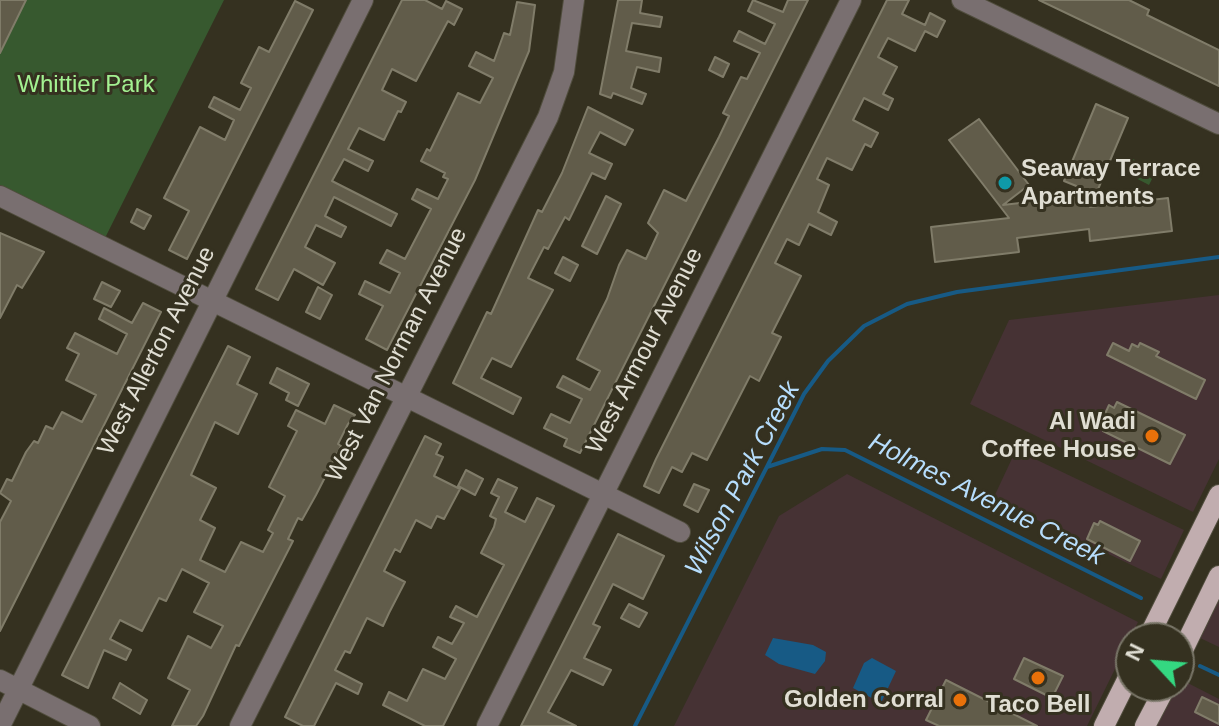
<!DOCTYPE html>
<html>
<head>
<meta charset="utf-8">
<style>
  body { margin:0 }
  #map { position:relative; width:1219px; height:726px; overflow:hidden; background:#353120; font-family:Arial,sans-serif }
  canvas { display:block }
  .north { position:absolute; left:1115px; top:622px; width:80px; height:80px; box-sizing:border-box; background:#353120; border:2px solid #797668; border-radius:50%; rotate:296deg; font-size:22px; font-weight:700; line-height:32px; text-align:center; color:#e0ded3 }
  .north::after { content:''; display:block; margin:auto; width:28px; height:36px; background:#34d881; clip-path:polygon(50% 0,100% 100%,50% 72%,0 100%) }
</style>
</head>
<body>
<div id="map">
<canvas width="1219" height="726"></canvas>
<div class="north">N</div>
</div>
<script>
const ctx = document.querySelector('canvas').getContext('2d');
ctx.lineJoin = 'round';
function fill(path, color) {
  ctx.fillStyle = color;
  ctx.fill(path, 'evenodd');
}
function shape(rows) {
  const path = new Path2D();
  for (const r of rows) {
    path.moveTo(r[0], r[1]);
    for (let i = 2; i < r.length; i += 2) path.lineTo(r[i], r[i + 1]);
  }
  return path;
}
function stroke(path, color, width, dash) {
  ctx.strokeStyle = color;
  ctx.lineWidth = width;
  ctx.lineCap = dash ? 'butt' : 'round';
  ctx.setLineDash(dash || []);
  ctx.stroke(path);
}
function label(font, color, halo, rows, align = 'center') {
  ctx.font = font + ' Arial,sans-serif';
  ctx.lineWidth = 6;
  ctx.setLineDash([]);
  ctx.textBaseline = 'middle';
  ctx.strokeStyle = halo;
  ctx.fillStyle = color;
  for (const [text, x, y, turn = 0] of rows) {
    ctx.save();
    ctx.translate(x, y);
    ctx.rotate((+turn || 0) * Math.PI / 180);
    ctx.textAlign = isNaN(turn) ? turn : align;
    if (halo) ctx.strokeText(text, 0, 0);
    ctx.fillText(text, 0, 0);
    ctx.restore();
  }
}
fill(shape([
  [1219,295,1219,459,1193,512,970,404,1009,320],
  [1016,450,1184,530,1161,579,993,499],
  [847,474,1138,622,1087,726,674,726,779,516],
  [1219,599,1219,647,1200,638],
  [1180,679,1219,699,1219,726,1156,726]
]), '#463234');
fill(shape([
  [0,0,224,0,105,238,0,185],
  [1133,159,1156,171,1149,185,1126,173]
]), '#37592f');
fill(shape([
  [773,638,813,645,826,652,825,661,815,674,779,664,765,655],
  [872,658,896,671,881,703,853,688,864,663]
]), '#175a85');
stroke(shape([
  [767,467,822,449,845,450,1141,598],
  [1200,666,1219,675],
  [635,726,804,394,828,361,864,326,907,304,957,292,1219,257]
]), '#175a85', 4);
const building = shape([
  [0,0,26,0,0,53,0,0],
  [402,0,425,0,442,9,446,1,462,9,454,25,448,21,416,81,392,69,382,90,406,102,401,112,398,111,384,140,359,128,348,149,373,161,368,171,344,159,332,181,397,214,391,226,334,197,325,216,346,227,341,237,316,225,305,247,335,263,323,285,294,269,278,300,256,289,402,0],
  [618,0,642,0,640,13,662,17,660,27,632,23,626,51,661,58,659,72,637,67,631,88,646,94,642,104,613,93,611,98,600,94,618,0],
  [753,0,783,12,788,0,808,0,580,453,564,446,567,439,544,428,551,414,570,423,582,399,557,387,563,376,590,390,600,371,577,359,607,299,619,265,627,250,646,259,658,233,648,223,664,190,686,201,719,137,729,116,723,113,741,77,747,79,760,53,734,41,739,31,765,44,775,24,748,11,753,0],
  [887,0,909,0,902,14,925,25,930,13,945,21,937,37,925,31,915,51,888,38,878,57,897,67,883,94,893,99,888,110,864,98,853,120,878,133,871,147,865,144,852,170,827,158,817,179,829,185,818,212,837,222,831,235,809,224,799,245,787,239,775,263,801,276,772,333,781,337,759,381,750,376,707,460,692,453,682,472,672,467,659,493,644,486,656,459,887,0],
  [1039,0,1129,0,1149,10,1147,15,1219,50,1219,86,1039,0],
  [295,1,313,10,187,259,169,250,189,211,164,198,166,194,200,127,225,140,234,120,209,107,214,97,240,110,251,88,241,83,259,47,269,52,295,1],
  [517,2,535,5,529,51,475,180,387,350,366,339,383,306,359,294,365,281,390,293,400,273,380,263,387,250,405,259,431,209,412,199,417,189,438,199,448,179,443,177,445,173,421,161,427,149,430,151,458,93,480,103,493,78,469,66,476,52,494,61,504,33,510,35,517,2],
  [715,57,729,64,723,77,709,70,715,57],
  [1096,104,1128,118,1096,194,1064,181,1096,104],
  [588,107,633,130,625,145,600,132,589,153,612,164,605,179,592,173,569,220,565,217,548,249,544,247,528,278,553,290,511,367,492,358,481,378,521,398,513,414,453,383,487,312,491,314,538,210,542,212,562,173,588,107],
  [979,119,1029,185,1003,205,1096,194,1090,207,1168,198,1172,231,1090,241,1089,229,1017,238,1019,252,935,262,931,227,1009,218,949,140,979,119],
  [606,196,621,204,597,254,582,246,606,196],
  [137,209,151,216,144,229,131,222,137,209],
  [0,233,44,252,22,288,17,285,0,318,0,233],
  [563,257,578,265,570,281,555,273,563,257],
  [102,282,120,291,111,307,94,299,102,282],
  [318,287,332,295,320,319,306,312,318,287],
  [143,303,161,312,0,631,0,522,11,501,0,493,7,479,12,481,26,452,34,441,38,443,46,426,53,429,62,412,82,422,96,395,66,380,79,354,67,348,75,333,117,354,127,334,99,319,104,308,132,323,143,303],
  [1113,343,1129,351,1132,344,1138,347,1140,343,1159,352,1156,356,1205,380,1196,399,1107,355,1113,343],
  [228,346,250,357,237,384,257,394,238,434,215,422,191,475,216,488,200,520,215,528,200,560,225,572,241,542,263,552,273,533,268,530,285,496,269,487,297,431,288,426,296,410,325,424,334,405,355,415,348,424,338,444,341,446,316,495,302,520,298,518,288,539,293,541,239,646,236,645,203,716,196,726,172,726,190,690,168,678,188,636,211,648,223,626,194,612,209,583,182,569,166,601,159,598,142,631,120,620,110,639,131,650,126,660,104,650,88,688,62,675,228,346],
  [277,368,309,384,298,406,286,400,289,393,270,383,277,368],
  [1117,402,1185,435,1170,464,1103,431,1109,418,1104,416,1109,405,1114,408,1117,402],
  [425,436,441,444,436,454,443,457,434,476,460,489,444,519,437,516,431,528,416,520,400,552,395,549,384,571,405,582,389,613,383,626,367,618,350,653,345,651,335,670,362,684,358,694,336,683,314,726,303,726,285,717,425,436],
  [466,470,483,479,475,495,458,486,466,470],
  [498,479,517,488,505,512,525,522,537,498,554,506,443,726,425,726,383,705,389,692,407,701,423,669,445,679,456,659,433,647,438,637,452,644,464,623,450,617,456,606,477,617,493,586,504,565,481,553,494,527,496,519,490,516,499,497,491,493,498,479],
  [694,484,709,490,698,512,684,505,694,484],
  [1100,521,1140,541,1130,561,1087,539,1094,523,1098,525,1100,521],
  [618,534,664,556,643,599,613,584,593,624,600,627,584,658,611,670,603,685,571,670,548,712,576,726,521,726,618,534],
  [629,604,647,613,639,627,621,618,629,604],
  [1024,658,1063,676,1052,698,1014,679,1024,658],
  [946,680,1037,726,939,726,926,720,946,680],
  [120,683,147,700,140,714,113,698,120,683],
  [1202,697,1219,705,1219,724,1195,712,1202,697]
]);
fill(building, '#615c4a');
stroke(building, '#807c69', 2);
const minor = shape([
  [962,0,1219,124],
  [0,196,680,532],
  [0,680,90,726],
  [0,726,363,0],
  [240,726,548,117,564,72,574,0],
  [487,726,851,0]
]);
const major = shape([
  [1148,638,1219,495],
  [1179,658,1219,576],
  [1104,726,1131,672],
  [1145,726,1166,686]
]);
stroke(minor, '#504d3d', 22);
stroke(major, '#504d3d', 22);
stroke(minor, '#796f70', 20);
stroke(major, '#c1adaf', 20);
for (const [x, y, r, color] of [
  [1005,183,8,"#0f9aa8"],
  [1152,436,8,"#e8710a"],
  [1038,678,8,"#e8710a"],
  [960,700,8,"#e8710a"]
]) {
  const dot = new Path2D();
  dot.arc(x, y, r, 0, 2 * Math.PI);
  ctx.fillStyle = color;
  ctx.fill(dot);
  stroke(dot, '#353120', 3);
}
label('24px', '#a3f191', '#353120', [
  ["Whittier Park",86,85]
]);
label('bold 24px', '#e0ded3', '#353120', [
  ["Seaway Terrace",1021,169,"left"],
  ["Apartments",1021,197,"left"],
  ["Al Wadi",1136,422],
  ["Coffee House",1136,450],
  ["Golden Corral",944,700],
  ["Taco Bell",1038,705,"center"]
], 'right');
label('24px', '#e0ded3', '#353120', [
  ["West Allerton Avenue",157,351,-63],
  ["West Armour Avenue",645,351,-63],
  ["West Van Norman Avenue",397,355,-63]
]);
label('italic 26px', '#b6ddfc', '#353120', [
  ["Wilson Park Creek",743,479,-62],
  ["Holmes Avenue Creek",986,500,27]
]);
</script>
</body>
</html>
